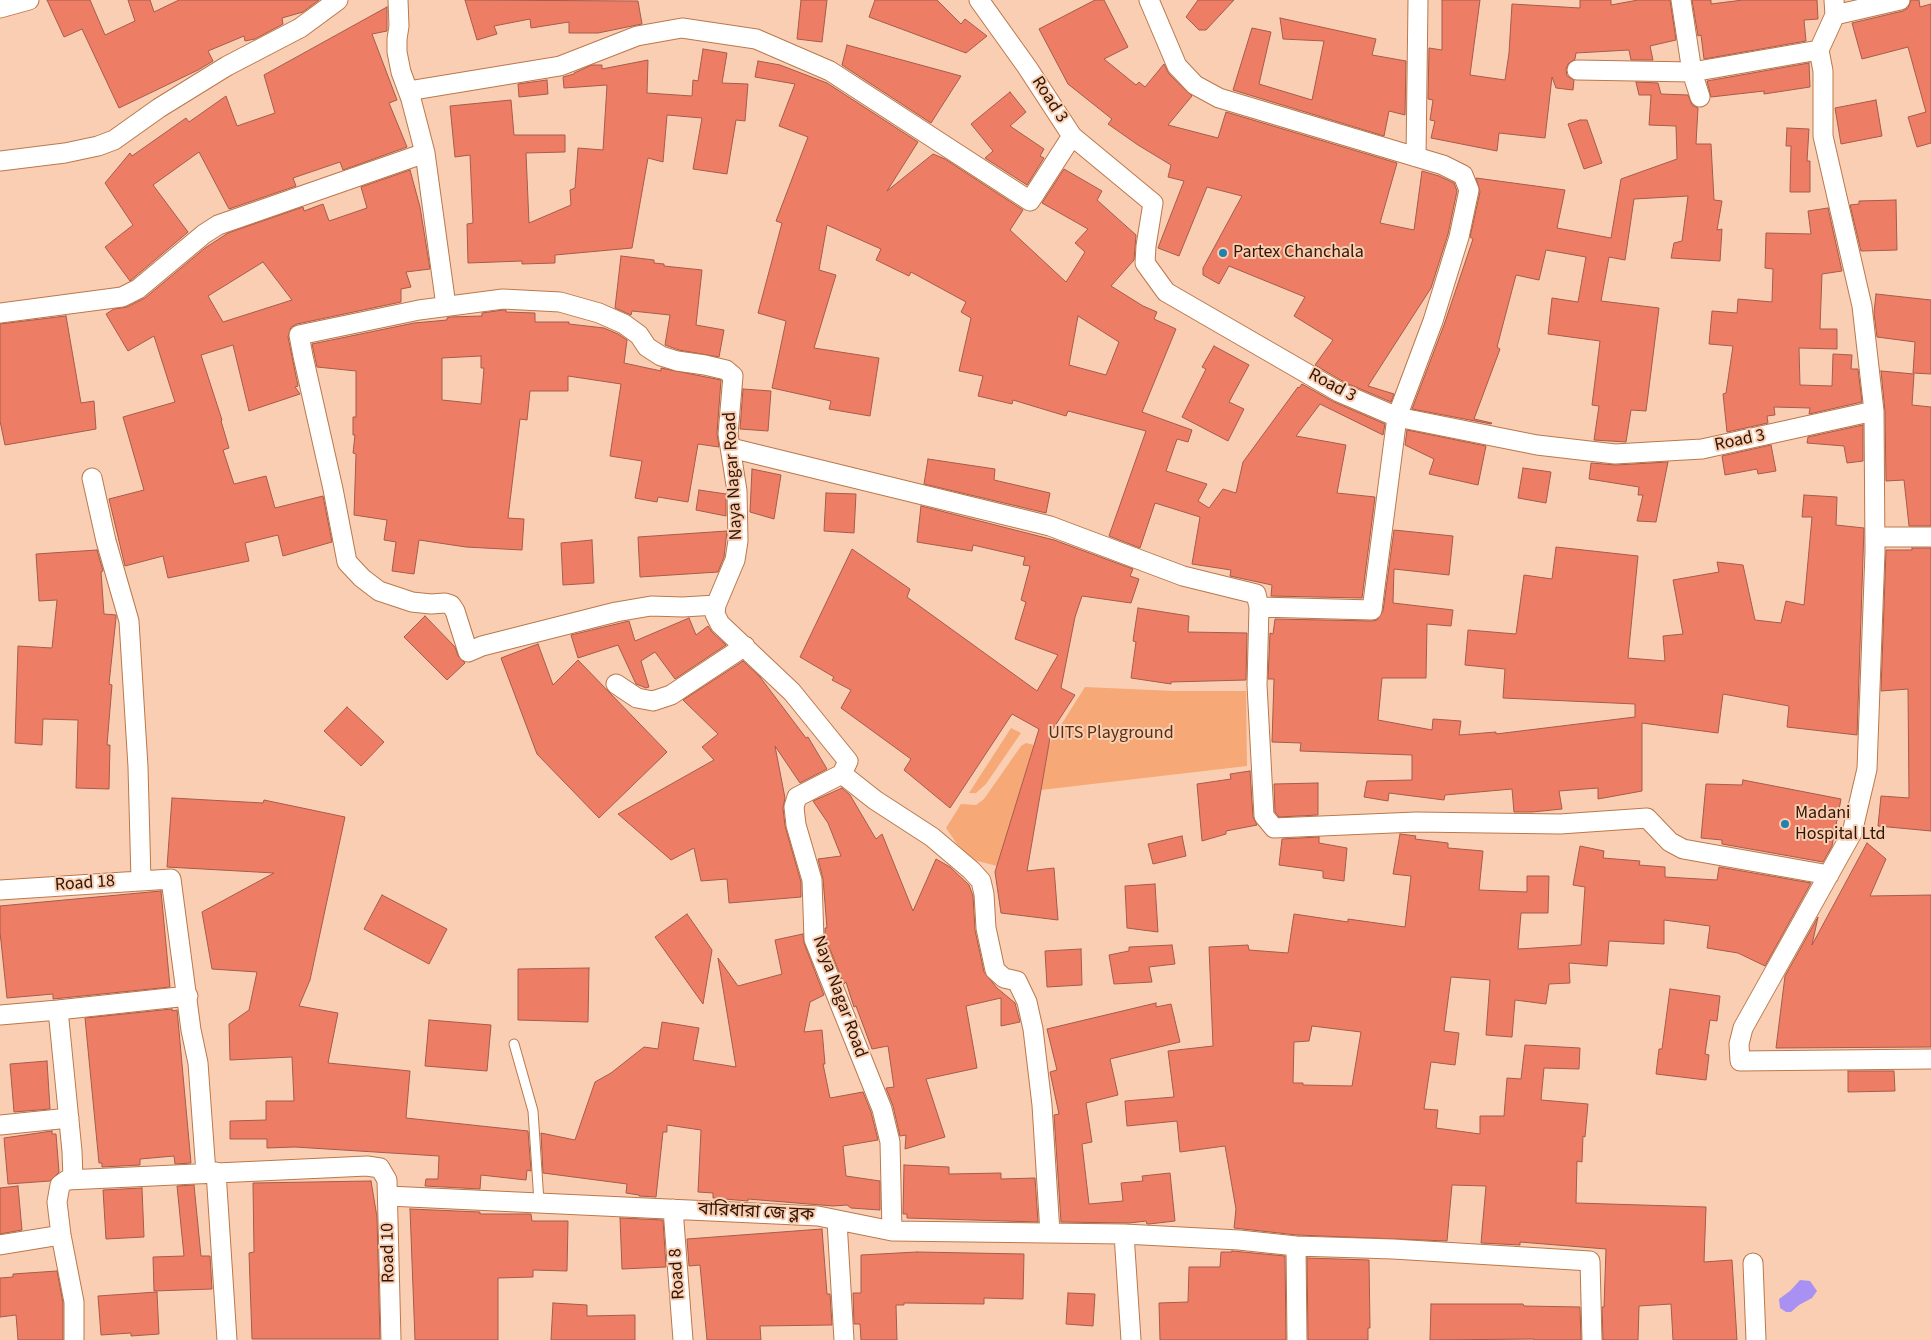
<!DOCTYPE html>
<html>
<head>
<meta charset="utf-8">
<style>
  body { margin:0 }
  canvas { display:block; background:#faceb2 }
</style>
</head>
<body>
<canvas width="1931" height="1340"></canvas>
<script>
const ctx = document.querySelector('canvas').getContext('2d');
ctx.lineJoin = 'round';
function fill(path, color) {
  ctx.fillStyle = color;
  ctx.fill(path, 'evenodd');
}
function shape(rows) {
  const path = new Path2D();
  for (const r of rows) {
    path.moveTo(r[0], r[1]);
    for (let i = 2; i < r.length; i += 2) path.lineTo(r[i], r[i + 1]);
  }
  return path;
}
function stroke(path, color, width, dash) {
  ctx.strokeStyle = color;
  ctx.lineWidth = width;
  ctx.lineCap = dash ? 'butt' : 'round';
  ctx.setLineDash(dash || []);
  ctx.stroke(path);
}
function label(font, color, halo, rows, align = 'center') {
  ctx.font = font + ' "Source Sans 3","Noto Sans Bengali",sans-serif';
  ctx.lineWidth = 4;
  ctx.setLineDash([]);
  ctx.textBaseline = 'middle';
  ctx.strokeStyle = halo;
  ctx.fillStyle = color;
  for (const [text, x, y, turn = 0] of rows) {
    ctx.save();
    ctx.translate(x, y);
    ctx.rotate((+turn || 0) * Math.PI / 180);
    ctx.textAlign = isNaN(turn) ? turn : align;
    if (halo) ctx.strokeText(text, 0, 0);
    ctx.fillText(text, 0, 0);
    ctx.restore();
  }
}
fill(shape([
  [1085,687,1174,691,1246,691,1247,766,1041,790,1049,744],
  [1011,728,1021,733,986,784,976,793,969,793],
  [1026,743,1034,745,997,866,974,860,957,844,946,828,961,804,976,805,984,799,1021,746]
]), '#f6a976');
fill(shape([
  [1800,1280,1810,1281,1817,1291,1812,1298,1799,1305,1791,1312,1786,1312,1780,1308,1779,1299,1790,1291]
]), '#a991f3');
const building = shape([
  [47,0,90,0,105,35,135,21,128,0,150,0,154,12,179,0,319,0,303,12,282,18,283,24,255,39,245,41,244,36,208,51,213,61,198,70,119,108,82,29,64,37,47,0],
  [465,0,638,1,642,24,598,33,569,33,569,22,531,28,530,19,494,26,497,34,477,40,465,0],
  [801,0,827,0,822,42,797,39,801,0],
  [875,0,937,0,961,24,965,19,987,36,966,53,869,17,875,0],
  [1095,0,1104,0,1128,47,1104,59,1136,85,1139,82,1145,87,1164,64,1169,74,1192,96,1168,125,1218,138,1226,112,1397,163,1380,223,1414,230,1422,171,1439,176,1454,183,1457,191,1448,234,1431,288,1368,386,1394,394,1391,402,1344,382,1315,365,1333,340,1294,316,1305,297,1229,266,1219,284,1203,275,1203,268,1242,196,1207,187,1179,256,1158,248,1184,181,1168,177,1171,165,1138,145,1108,124,1112,119,1068,84,1039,29,1095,0],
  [1198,0,1234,0,1206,30,1199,30,1186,17,1198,0],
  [1442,0,1480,0,1470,75,1505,80,1509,53,1512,4,1580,8,1580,0,1611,0,1611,5,1638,0,1670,0,1676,40,1650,46,1653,60,1631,60,1629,50,1576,53,1575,59,1568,64,1566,69,1567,76,1574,80,1573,90,1556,88,1552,77,1545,138,1499,133,1497,151,1431,138,1435,121,1430,120,1433,100,1428,99,1429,48,1442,50,1442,0],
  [1692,0,1711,0,1711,4,1743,0,1817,0,1818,19,1804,20,1806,41,1704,59,1701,35,1698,36,1692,0],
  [1911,0,1919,0,1920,7,1931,4,1931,143,1917,147,1908,117,1926,112,1908,47,1862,59,1852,23,1903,11,1908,8,1911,0],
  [387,7,387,31,372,34,397,100,389,103,407,147,343,170,340,162,293,178,296,186,229,209,199,152,153,185,188,232,130,281,105,247,133,225,105,183,130,153,132,156,186,118,189,122,226,96,237,126,275,113,264,75,387,7],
  [1280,18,1376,39,1372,55,1406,61,1405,115,1389,111,1384,136,1233,90,1252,28,1271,32,1259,84,1312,100,1324,41,1283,39,1280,18],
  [847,45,961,76,931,123,842,65,847,45],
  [703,49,727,53,722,83,748,84,745,121,736,120,727,174,693,169,702,118,667,115,663,162,648,158,632,248,555,255,555,263,522,264,522,261,468,263,467,224,473,223,470,155,455,157,450,106,511,100,514,135,565,135,565,152,526,153,529,223,571,205,570,190,575,188,578,148,603,150,607,85,564,88,563,77,574,74,574,73,592,65,602,65,602,69,648,60,647,93,692,96,693,80,698,81,703,49],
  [758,61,780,65,827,83,918,142,887,191,933,154,945,159,1023,210,1010,230,1066,282,1085,252,1075,243,1088,229,1042,203,1064,169,1102,191,1097,200,1136,235,1134,260,1111,286,1143,306,1157,312,1154,319,1176,329,1142,412,1192,430,1188,442,1177,439,1166,471,1207,484,1198,501,1209,508,1223,489,1236,493,1243,462,1298,387,1299,388,1302,384,1334,402,1385,424,1383,435,1320,404,1296,436,1346,445,1337,493,1375,497,1362,598,1271,596,1272,585,1230,576,1231,570,1192,564,1200,517,1155,503,1140,548,1109,536,1146,431,1068,411,1066,416,1013,400,1012,404,978,396,983,376,959,371,971,318,961,312,966,302,911,272,909,276,876,260,881,249,827,225,819,270,836,275,814,348,879,358,870,416,829,409,831,401,772,388,786,321,758,313,782,223,776,221,808,137,779,126,795,84,755,77,758,61],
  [1078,316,1119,342,1106,375,1069,365,1078,316],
  [1809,63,1810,87,1764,94,1764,91,1711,97,1707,81,1809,63],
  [547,80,548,94,519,97,518,84,547,80],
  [1636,82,1658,83,1661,94,1688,95,1692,105,1698,108,1696,144,1711,144,1714,200,1722,201,1717,230,1722,229,1720,261,1671,258,1674,243,1682,241,1688,196,1634,199,1625,260,1609,257,1601,301,1659,308,1646,411,1631,410,1626,442,1594,440,1599,406,1592,405,1600,341,1548,334,1552,298,1578,302,1586,257,1546,250,1539,280,1516,275,1497,347,1500,349,1474,419,1492,423,1491,424,1412,409,1444,325,1473,239,1470,237,1480,192,1476,178,1565,190,1557,228,1611,238,1621,179,1677,159,1676,126,1649,125,1651,95,1639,95,1636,82],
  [1010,92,1026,112,1010,126,1044,149,1040,156,1044,158,1027,185,985,158,993,151,971,124,1010,92],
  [1876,100,1882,136,1841,144,1835,108,1876,100],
  [1580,120,1587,120,1602,163,1584,169,1568,124,1580,120],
  [1787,128,1809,129,1807,161,1810,161,1810,192,1790,192,1791,146,1786,146,1787,128],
  [410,170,420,207,430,269,406,272,411,287,401,289,401,302,297,324,291,327,288,337,298,386,295,387,300,394,249,411,233,345,201,355,222,420,221,421,229,448,223,450,234,484,266,476,275,508,323,496,332,542,283,556,278,535,245,543,249,561,168,578,163,556,125,566,109,499,144,490,123,417,175,402,154,336,128,351,106,314,114,309,127,307,145,298,205,248,228,233,303,207,304,211,323,204,329,221,367,208,361,187,410,170],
  [263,262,292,300,223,322,208,296,263,262],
  [1896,200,1897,250,1861,251,1850,205,1859,204,1859,201,1896,200],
  [1828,208,1842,271,1822,274,1820,329,1837,329,1837,349,1799,348,1800,385,1832,386,1833,354,1852,355,1851,369,1858,369,1862,402,1809,414,1810,408,1774,407,1775,415,1767,416,1768,423,1727,432,1723,394,1726,393,1733,346,1709,344,1712,311,1737,313,1738,299,1772,302,1773,269,1765,268,1766,233,1811,234,1808,211,1828,208],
  [621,256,654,260,654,263,664,264,664,266,702,270,696,325,724,330,719,357,679,350,665,345,670,315,632,311,631,315,615,308,621,256],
  [1876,294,1931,300,1931,374,1913,373,1915,342,1877,337,1874,313,1876,294],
  [503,310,506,310,506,312,535,313,535,322,569,322,569,324,604,328,618,334,627,340,624,363,661,371,661,368,721,380,717,433,719,447,698,444,688,502,658,497,657,502,635,498,642,461,610,456,621,384,568,376,568,391,530,391,527,420,520,419,508,518,524,519,522,550,466,547,419,540,414,574,392,571,396,542,384,540,387,520,354,515,356,454,353,453,355,435,353,435,353,417,356,417,356,371,317,367,312,344,414,323,447,320,447,318,450,317,482,316,482,313,503,310],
  [481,356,481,368,484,368,481,404,442,400,442,358,481,356],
  [66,316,81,403,94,401,96,429,5,445,0,421,0,324,66,316],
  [1214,346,1249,365,1229,402,1244,409,1228,441,1182,417,1206,369,1202,367,1214,346],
  [1881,371,1914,374,1912,405,1931,407,1931,526,1909,526,1904,480,1886,481,1885,411,1881,371],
  [743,389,771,391,768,431,740,429,743,389],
  [1863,425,1863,461,1847,463,1844,446,1807,443,1808,437,1863,425],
  [1407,430,1486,446,1478,485,1429,474,1434,459,1405,445,1407,430],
  [1771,445,1776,471,1758,474,1757,469,1725,475,1722,456,1771,445],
  [928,459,995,469,994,480,1050,493,1046,513,924,484,928,459],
  [1668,462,1656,522,1637,521,1643,495,1638,495,1639,487,1589,479,1591,463,1616,465,1668,462],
  [1523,468,1551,472,1546,503,1518,498,1523,468],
  [752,469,781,475,774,519,750,512,752,469],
  [699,490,726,494,726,516,696,510,699,490],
  [826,493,856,494,854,533,824,531,826,493],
  [1804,495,1837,497,1836,525,1864,528,1857,735,1787,727,1789,706,1723,694,1718,733,1642,723,1642,791,1598,799,1598,788,1559,791,1562,809,1532,812,1514,812,1512,789,1445,795,1444,800,1389,793,1388,801,1364,797,1367,781,1412,780,1412,755,1300,751,1301,743,1272,742,1274,679,1268,679,1270,633,1273,634,1275,619,1372,621,1377,620,1383,611,1394,530,1453,536,1449,575,1394,569,1393,603,1453,610,1451,626,1427,624,1426,678,1382,678,1378,720,1432,730,1433,719,1461,721,1459,735,1496,732,1496,734,1635,717,1635,704,1503,698,1505,669,1465,665,1468,630,1516,634,1524,575,1552,579,1556,547,1638,556,1628,658,1665,661,1663,636,1683,634,1673,580,1719,572,1717,562,1743,565,1755,620,1781,623,1786,601,1804,605,1812,517,1802,517,1804,495],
  [921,506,1054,540,1133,569,1130,576,1139,579,1131,603,1082,596,1075,617,1061,688,1075,695,1051,732,1027,871,1054,868,1058,920,1001,913,995,872,1039,729,1012,714,950,808,904,770,911,759,841,708,851,690,832,680,834,677,800,657,852,549,910,589,907,597,1037,691,1058,655,1015,639,1026,602,1021,600,1030,566,1023,565,1025,557,973,545,972,551,917,542,921,506],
  [727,531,724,557,718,572,640,577,638,537,727,531],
  [592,540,594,583,563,585,561,543,592,540],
  [1912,548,1931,548,1931,831,1878,826,1881,796,1909,798,1908,689,1881,691,1886,550,1912,550,1912,548],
  [97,550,103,571,101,572,104,614,116,615,116,618,109,684,112,685,107,745,110,745,109,789,76,788,78,720,43,719,42,745,15,743,18,646,52,648,57,600,39,601,36,554,97,550],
  [1138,608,1189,616,1188,632,1247,633,1246,680,1171,682,1171,684,1131,678,1136,642,1133,641,1138,608],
  [425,616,455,647,458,656,465,663,447,680,404,637,425,616],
  [689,618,696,635,708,626,712,632,726,645,675,679,655,652,641,661,649,687,646,688,636,684,618,645,578,658,571,635,629,621,635,641,689,618],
  [538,644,553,685,578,660,667,752,599,818,537,754,501,658,538,644],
  [743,661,760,677,806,738,808,737,827,769,800,783,775,746,785,798,783,808,785,826,801,882,801,897,729,903,727,879,701,881,694,848,671,860,618,814,714,760,702,747,718,734,683,700,743,661],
  [347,707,384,742,361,766,324,731,347,707],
  [1250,771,1253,817,1257,825,1226,831,1226,834,1202,841,1197,784,1231,779,1230,774,1250,771],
  [1743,780,1841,799,1832,846,1823,862,1722,844,1722,840,1701,838,1706,784,1742,785,1743,780],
  [1318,783,1318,815,1279,817,1275,812,1274,784,1318,783],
  [842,788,850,795,876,839,882,834,913,911,936,859,950,867,969,885,973,896,975,930,984,972,997,988,1015,1003,1020,1022,1001,1026,1001,998,966,1006,977,1068,926,1079,945,1137,905,1149,906,1135,900,1136,893,1106,886,1088,894,1087,888,1046,872,1049,856,1006,854,1007,846,982,844,984,825,937,825,928,827,928,823,879,818,859,841,856,828,823,813,801,842,788],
  [172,798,263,803,264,800,345,817,310,980,299,1006,338,1013,328,1063,410,1071,406,1118,528,1131,531,1171,527,1170,526,1180,481,1175,480,1189,425,1186,426,1179,438,1179,439,1156,295,1147,267,1148,267,1139,230,1139,230,1121,266,1120,266,1101,294,1101,292,1057,230,1060,229,1024,249,1010,257,972,212,969,202,912,274,873,167,867,172,798],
  [1400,834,1416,836,1415,839,1448,843,1448,848,1483,851,1479,890,1527,892,1527,876,1549,876,1548,913,1521,913,1518,949,1581,945,1585,887,1573,885,1580,846,1604,851,1603,858,1640,861,1639,865,1665,867,1665,877,1717,880,1719,867,1811,883,1765,966,1738,953,1707,948,1710,926,1664,920,1664,944,1609,941,1607,966,1569,963,1570,983,1549,984,1546,1004,1515,1000,1512,1037,1486,1035,1490,980,1451,977,1444,1031,1459,1033,1455,1065,1431,1062,1424,1109,1438,1110,1436,1128,1480,1134,1480,1116,1504,1116,1507,1078,1521,1079,1525,1045,1580,1048,1579,1069,1544,1068,1541,1100,1588,1104,1585,1137,1583,1136,1582,1162,1577,1161,1576,1203,1706,1207,1704,1262,1732,1260,1737,1340,1673,1340,1671,1304,1639,1306,1638,1340,1603,1340,1602,1307,1604,1307,1606,1249,1520,1242,1520,1245,1481,1243,1486,1186,1452,1185,1447,1241,1297,1235,1234,1228,1236,1209,1225,1146,1180,1152,1177,1121,1127,1126,1125,1101,1174,1097,1168,1051,1213,1046,1209,947,1248,945,1249,950,1288,953,1294,914,1348,922,1348,919,1405,927,1411,876,1393,874,1400,834],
  [1312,1026,1361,1032,1352,1086,1303,1085,1303,1083,1293,1083,1294,1042,1309,1041,1312,1026],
  [1182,836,1186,856,1153,864,1148,844,1182,836],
  [1319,837,1319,843,1347,848,1344,881,1323,878,1323,871,1279,865,1282,839,1319,837],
  [1867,843,1886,859,1870,896,1931,895,1931,1047,1776,1048,1785,976,1818,917,1812,945,1867,843],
  [1155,884,1158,932,1127,928,1125,886,1155,884],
  [161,891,170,987,53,999,53,994,7,998,0,932,0,906,161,891],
  [382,895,447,929,429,964,364,929,382,895],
  [687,914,712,950,703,1004,655,937,687,914],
  [803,934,804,943,824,995,810,1002,804,1032,822,1030,825,1064,823,1064,830,1098,863,1092,871,1112,878,1140,843,1146,846,1176,880,1181,880,1210,851,1208,847,1205,833,1206,748,1199,748,1201,713,1198,713,1193,698,1192,701,1130,667,1125,667,1132,663,1132,656,1197,639,1196,639,1195,626,1193,627,1184,543,1173,541,1133,575,1140,595,1082,611,1073,644,1047,658,1049,662,1022,699,1028,693,1060,736,1067,718,958,738,986,782,974,775,940,803,934],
  [1172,945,1175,964,1149,967,1152,982,1114,984,1109,955,1129,951,1129,947,1172,945],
  [1081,949,1082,985,1047,987,1045,951,1081,949],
  [589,968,588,1022,518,1020,518,969,589,968],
  [1670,989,1720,996,1717,1021,1710,1020,1705,1054,1709,1055,1706,1080,1656,1074,1659,1049,1662,1049,1670,989],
  [1156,1003,1156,1007,1171,1004,1180,1042,1110,1059,1118,1095,1086,1103,1092,1142,1082,1144,1089,1204,1123,1201,1121,1183,1143,1181,1142,1176,1170,1173,1175,1221,1149,1224,1147,1224,1146,1221,1129,1223,1061,1222,1054,1115,1059,1114,1050,1072,1057,1070,1047,1029,1156,1003],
  [172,1009,172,1011,177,1010,178,1020,191,1163,175,1164,174,1156,140,1159,140,1165,102,1167,102,1163,99,1163,85,1018,172,1009],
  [429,1020,491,1025,487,1071,425,1066,429,1020],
  [47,1061,50,1109,14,1112,10,1064,47,1061],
  [1848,1071,1894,1071,1895,1091,1848,1092,1848,1071],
  [52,1131,52,1134,56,1134,59,1172,50,1181,8,1184,4,1138,52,1131],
  [904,1165,949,1167,949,1174,1001,1173,1001,1179,1035,1178,1038,1222,907,1218,907,1214,903,1214,904,1165],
  [371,1181,377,1217,380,1339,252,1339,249,1253,254,1252,253,1183,371,1181],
  [194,1185,201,1256,210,1256,212,1289,154,1291,153,1257,184,1256,177,1186,194,1185],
  [18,1186,22,1230,0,1234,0,1188,18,1186],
  [142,1188,144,1237,106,1239,103,1190,142,1188],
  [410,1209,480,1212,480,1214,531,1214,532,1221,568,1221,567,1271,533,1270,533,1277,498,1278,498,1340,415,1340,410,1209],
  [620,1218,663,1220,666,1267,622,1269,620,1218],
  [822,1229,827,1294,830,1294,832,1325,760,1326,761,1340,707,1340,700,1265,689,1266,687,1239,822,1229],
  [1232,1251,1285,1256,1286,1340,1160,1340,1159,1303,1188,1302,1189,1267,1220,1267,1221,1252,1232,1252,1232,1251],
  [917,1252,1024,1254,1023,1299,984,1298,984,1304,904,1303,904,1305,896,1305,897,1340,861,1340,860,1324,854,1324,853,1293,861,1293,861,1255,917,1252],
  [1307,1258,1369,1260,1370,1328,1368,1328,1368,1340,1308,1340,1307,1258],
  [57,1271,63,1303,63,1340,18,1340,16,1315,0,1317,0,1278,13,1277,13,1274,57,1271],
  [157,1292,159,1334,131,1336,131,1333,101,1335,98,1296,157,1292],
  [1068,1293,1095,1294,1093,1326,1066,1324,1068,1293],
  [553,1303,587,1305,587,1316,635,1315,635,1340,551,1340,553,1303],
  [1431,1304,1523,1304,1524,1306,1580,1307,1581,1340,1534,1340,1534,1339,1430,1340,1431,1304]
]);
fill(building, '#ed7e65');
stroke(building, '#a75b4a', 1);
const lane = shape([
  [514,1044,533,1111,539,1202]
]);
const street = shape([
  [398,0,399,26,397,39,397,52,401,72,411,99,425,153,446,306],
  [979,0,1027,67,1072,136,1153,203,1146,246,1145,263,1166,292,1339,392,1397,417,1537,445,1615,454,1702,449,1874,411],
  [1149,0,1177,66,1195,85,1219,98,1443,165,1463,175,1469,190,1459,237,1433,321,1397,417,1372,610,1259,607],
  [1681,0,1692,72,1700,97],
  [1834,0,1835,15,1819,50,1823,71,1823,136,1862,306,1874,411,1875,552,1867,769,1852,833,1743,1028,1739,1044,1740,1061,1931,1059],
  [0,8,29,0],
  [1835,15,1900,0],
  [1577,70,1692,72,1819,50],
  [408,91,560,66,637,36,682,28,756,39,830,71,1030,201,1072,136],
  [1416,157,1418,0],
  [0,161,65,153,98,146,114,140,159,108,227,66,300,28,338,0],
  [0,313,122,297,138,289,204,234,218,225,425,153],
  [731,448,1050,526,1183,576,1256,594,1259,607,1257,685,1264,816,1274,828,1416,822,1560,824,1647,818,1670,842,1683,849,1829,875],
  [92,478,106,541,129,621,138,767,141,880],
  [1875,537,1931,537],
  [716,605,683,607,651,606,616,612,482,646,468,652,455,611,451,605,445,603,431,604,412,602,379,591,362,578,347,562,333,489,303,356,299,335,419,310,503,299,560,302,599,313,624,324,639,335,647,347,661,356,677,361,705,365,726,370,733,376,728,434,737,491,738,541,735,560,716,605,715,614,720,624,792,692,848,761,842,774,797,797,794,807,796,825,812,880,814,939,882,1109,890,1142,892,1231],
  [616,684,637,698,653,701,671,695,745,646],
  [842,774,875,800,932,837,971,870,981,881,984,894,986,928,995,970,1004,978,1017,981,1027,1002,1033,1029,1042,1105,1050,1233],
  [0,890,171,879,191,1030,198,1063,206,1173],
  [58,1010,188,996],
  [0,1015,58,1010,72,1151,73,1179],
  [0,1125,69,1118],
  [216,1172,227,1340],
  [388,1196,818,1216,892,1231,1124,1234,1239,1240,1296,1246,1393,1249,1590,1261,1592,1340],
  [673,1209,683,1340],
  [837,1221,844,1340],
  [1124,1234,1131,1340],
  [0,1245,61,1235],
  [1296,1246,1297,1340],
  [1753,1263,1756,1340],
  [74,1340,74,1302,61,1235,57,1202,60,1185,67,1180,367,1166,380,1168,387,1180,391,1340]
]);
stroke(lane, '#bb784b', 11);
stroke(street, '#bb784b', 21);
stroke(lane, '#fff', 9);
stroke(street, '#fff', 19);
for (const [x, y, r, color] of [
  [1223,253,5,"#2281ad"],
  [1785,824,5,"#2281ad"]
]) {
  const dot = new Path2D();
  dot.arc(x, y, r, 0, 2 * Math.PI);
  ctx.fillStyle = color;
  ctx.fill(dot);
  stroke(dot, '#faceb2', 2);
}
label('18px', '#2f1503', '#faceb2', [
  ["Road 3",1049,100,57],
  ["Road 3",1332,386,28],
  ["Road 3",1740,441,-12],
  ["Naya Nagar Road",734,476,-93],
  ["Road 18",85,884,-4],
  ["Naya Nagar Road",839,997,70],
  ["বারিধারা জে ব্লক",756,1213,3],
  ["Road 10",389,1253,-91],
  ["Road 8",678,1274,-94]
]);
label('18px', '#2f1503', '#faceb2', [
  ["Partex Chanchala",1233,253],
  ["Madani",1795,814],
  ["Hospital Ltd",1795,835]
], 'left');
label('18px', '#552f13', '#faceb2', [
  ["UITS Playground",1111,734]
]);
</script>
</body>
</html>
